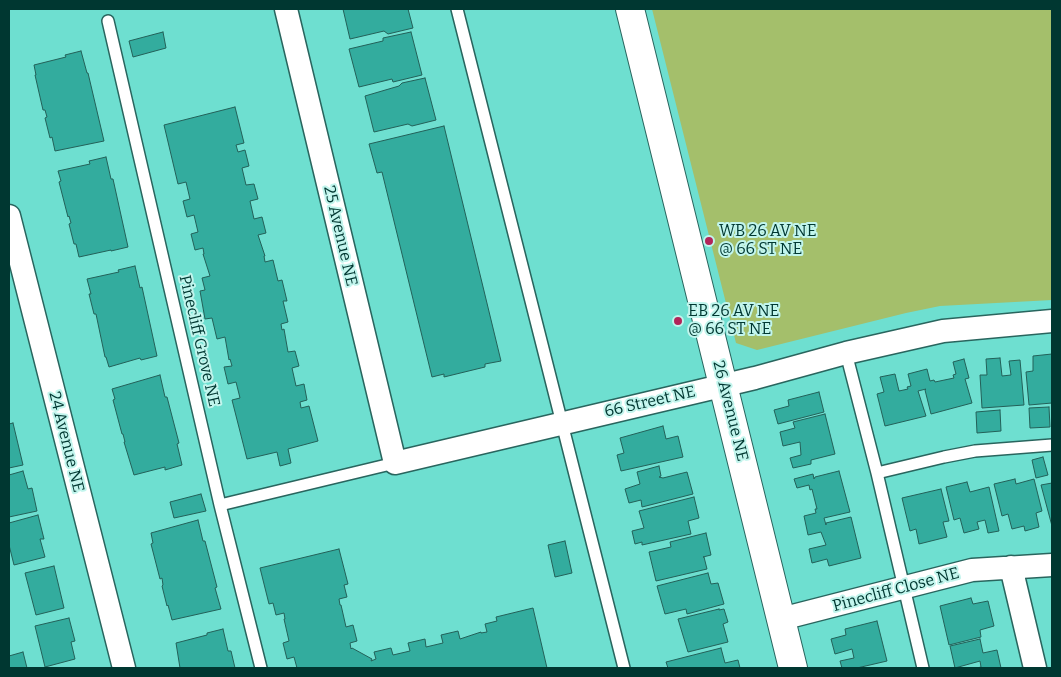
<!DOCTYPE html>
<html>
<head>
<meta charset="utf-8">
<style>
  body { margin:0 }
  #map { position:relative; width:1061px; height:677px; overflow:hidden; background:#6edfd0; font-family:Bitter,serif }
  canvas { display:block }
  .frame { position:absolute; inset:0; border:10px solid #003731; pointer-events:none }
</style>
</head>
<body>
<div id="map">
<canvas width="1061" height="677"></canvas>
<div class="frame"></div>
</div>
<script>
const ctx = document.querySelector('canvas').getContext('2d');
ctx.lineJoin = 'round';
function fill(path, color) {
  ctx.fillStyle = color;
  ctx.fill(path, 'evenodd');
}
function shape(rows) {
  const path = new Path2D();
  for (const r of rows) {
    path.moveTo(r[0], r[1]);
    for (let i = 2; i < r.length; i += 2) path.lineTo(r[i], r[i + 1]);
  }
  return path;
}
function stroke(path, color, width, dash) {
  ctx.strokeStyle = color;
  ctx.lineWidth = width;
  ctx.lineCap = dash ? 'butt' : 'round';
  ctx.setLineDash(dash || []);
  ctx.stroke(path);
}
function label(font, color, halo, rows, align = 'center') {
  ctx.font = font + ' Bitter,serif';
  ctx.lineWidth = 4;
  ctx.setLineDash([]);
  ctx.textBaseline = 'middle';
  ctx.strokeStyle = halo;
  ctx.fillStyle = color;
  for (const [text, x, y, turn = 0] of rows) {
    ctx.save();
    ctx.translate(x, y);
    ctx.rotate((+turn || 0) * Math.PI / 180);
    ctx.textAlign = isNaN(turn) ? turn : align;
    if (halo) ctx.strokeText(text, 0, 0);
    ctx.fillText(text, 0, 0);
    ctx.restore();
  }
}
fill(shape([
  [652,9,1052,9,1052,300,940,306,906,313,757,350,736,343]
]), '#a4bf6b');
const building = shape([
  [343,9,408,9,413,28,388,34,384,31,350,39,343,9],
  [163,32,166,48,133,57,129,41,163,32],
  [411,32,422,75,393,82,392,79,359,87,349,49,383,41,383,38,411,32],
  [81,51,87,73,88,73,104,141,55,151,52,137,50,138,45,118,47,117,45,110,43,110,35,75,36,75,34,65,66,57,65,55,81,51],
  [425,78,436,120,412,126,408,124,374,132,365,96,399,86,402,83,425,78],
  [235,107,244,143,236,145,238,152,245,150,249,166,242,168,246,185,254,184,258,199,250,201,254,219,262,217,266,233,258,235,265,256,264,256,265,262,273,260,278,281,282,280,287,301,283,301,288,322,281,324,282,330,284,329,288,352,295,351,299,366,292,368,296,386,304,384,307,400,300,402,301,408,309,406,318,441,288,449,291,463,280,466,277,452,247,459,232,400,240,398,236,382,228,384,224,367,232,366,230,359,229,360,225,337,217,339,212,318,205,319,200,291,205,290,202,278,210,276,203,254,204,254,203,248,195,250,191,234,198,232,194,215,187,217,183,201,190,199,186,182,178,184,164,125,235,107],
  [444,126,501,361,485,364,485,367,444,377,444,374,432,377,382,172,377,173,369,144,444,126],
  [106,157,111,179,113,179,128,247,111,251,111,250,79,257,76,244,74,244,69,224,71,223,69,216,68,217,59,182,61,181,58,171,90,164,89,161,106,157],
  [135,266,140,288,142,287,157,356,141,360,140,358,109,367,106,357,105,357,96,314,94,314,89,294,91,294,87,279,119,272,118,270,135,266],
  [1052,354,1052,403,1029,405,1026,372,1033,371,1033,356,1052,354],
  [1000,358,1002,376,1011,375,1009,361,1020,360,1024,405,982,408,980,375,987,375,986,359,1000,358],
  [964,359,969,378,965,379,972,403,931,414,925,390,926,389,918,391,926,416,885,426,877,394,884,392,880,377,895,374,899,391,908,389,907,387,911,386,908,374,927,369,930,381,934,380,935,382,954,378,953,375,956,374,953,362,964,359],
  [160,375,165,397,167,397,179,443,177,444,182,465,165,470,165,467,134,475,124,442,125,442,123,434,122,434,113,400,115,399,112,389,160,375],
  [819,392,824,412,778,424,774,410,789,406,788,400,819,392],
  [1049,407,1050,427,1030,428,1029,408,1049,407],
  [1000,410,1001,431,977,433,976,412,1000,410],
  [825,414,835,454,811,460,811,464,793,468,790,458,801,455,800,442,783,446,780,432,795,428,793,422,825,414],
  [13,423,23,465,9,468,9,424,13,423],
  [663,426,666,439,678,436,683,457,621,471,617,455,624,453,620,438,663,426],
  [1043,457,1048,475,1036,478,1032,460,1043,457],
  [659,466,661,476,659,477,663,478,687,472,693,494,642,507,641,500,629,503,625,489,640,484,637,472,659,466],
  [23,471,28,489,32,488,37,511,9,517,9,475,23,471],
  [839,471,850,512,824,518,826,525,826,523,851,517,861,558,829,566,827,559,812,563,809,549,826,545,821,532,808,535,804,516,816,513,815,509,817,509,812,489,810,490,809,485,797,488,794,479,813,474,814,479,815,477,839,471],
  [1015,479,1016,484,1034,479,1042,511,1036,513,1039,527,1025,531,1024,526,1012,529,1008,514,1002,516,994,484,1015,479],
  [967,482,970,492,989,487,999,531,988,533,985,520,977,522,979,529,964,533,960,518,954,520,946,487,967,482],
  [1052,483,1052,526,1041,485,1052,483],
  [941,489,949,521,943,522,947,537,919,544,916,529,910,531,902,498,941,489],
  [201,494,206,511,174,518,170,502,201,494],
  [694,497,699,518,688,521,691,534,642,545,642,542,635,544,632,531,644,528,639,511,694,497],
  [38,515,44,539,40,539,45,557,14,565,9,545,9,523,38,515],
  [198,520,203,541,205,541,217,587,215,588,221,609,172,620,168,605,167,606,162,586,163,585,162,578,160,579,151,544,153,543,151,533,198,520],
  [706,533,711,555,703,557,704,557,707,569,656,581,649,552,671,547,670,542,706,533],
  [565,541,572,573,555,577,548,545,565,541],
  [339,549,348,584,344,585,347,597,339,599,340,605,341,605,346,627,353,625,357,641,350,643,351,649,352,648,372,659,371,661,376,659,374,652,391,648,393,655,410,651,408,643,425,639,426,647,443,643,441,635,458,631,460,639,481,632,481,633,487,632,485,624,497,621,496,617,533,608,547,668,297,668,294,657,287,659,283,643,289,641,284,619,285,619,284,613,276,615,273,603,269,604,260,568,339,549],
  [54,566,64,608,36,615,25,573,54,566],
  [708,573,711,584,718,583,724,604,687,614,686,609,665,614,657,586,708,573],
  [971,598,973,604,988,601,994,626,980,630,981,637,949,645,940,606,971,598],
  [719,609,719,610,724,609,728,622,723,624,728,642,688,652,678,619,719,609],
  [69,618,75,641,71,642,75,659,45,667,35,626,69,618],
  [877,621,887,661,857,668,842,668,840,661,854,658,852,649,835,654,831,639,846,635,845,629,877,621],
  [223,629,228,651,231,651,235,668,180,668,176,643,207,635,207,633,223,629],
  [980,639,983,653,997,650,1001,668,977,668,981,667,980,661,955,668,950,646,980,639],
  [721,648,725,663,738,660,740,668,668,668,666,662,721,648],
  [23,652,27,668,9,668,9,656,23,652]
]);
fill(building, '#33ac9e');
stroke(building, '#236058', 1);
const service = shape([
  [457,9,624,668],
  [108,21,220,505,261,668],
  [846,353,877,473,923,668],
  [877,473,944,457,975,451,1052,445],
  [220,505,395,463]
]);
const minor = shape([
  [286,9,395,463,755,378,846,353,943,331,1052,321],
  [9,216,124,668],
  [1011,567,1035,668],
  [781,619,972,570,1052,565]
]);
const tertiary = shape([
  [630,9,793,668]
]);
stroke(service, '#29655e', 14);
stroke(minor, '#29655e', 25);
stroke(tertiary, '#29655e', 30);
stroke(service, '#fff', 11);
stroke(minor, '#fff', 22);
stroke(tertiary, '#fff', 28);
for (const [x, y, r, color] of [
  [709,241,5,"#b2245a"],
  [678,321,5,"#b2245a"]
]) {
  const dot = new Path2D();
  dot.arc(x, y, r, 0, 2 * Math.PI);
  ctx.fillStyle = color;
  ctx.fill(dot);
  stroke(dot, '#c2f5ed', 2);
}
label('16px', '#003731', '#c2f5ed', [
  ["WB 26 AV NE",719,232],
  ["@ 66 ST NE",719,250],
  ["EB 26 AV NE",688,312],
  ["@ 66 ST NE",688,330]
], 'left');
label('16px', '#003731', '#c2f5ed', [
  ["25 Avenue NE",340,236,77],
  ["Pinecliff Grove NE",199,341,77],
  ["66 Street NE",650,402,-13],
  ["26 Avenue NE",730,411,76],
  ["24 Avenue NE",66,442,76],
  ["Pinecliff Close NE",896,590,-15]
]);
</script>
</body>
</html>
